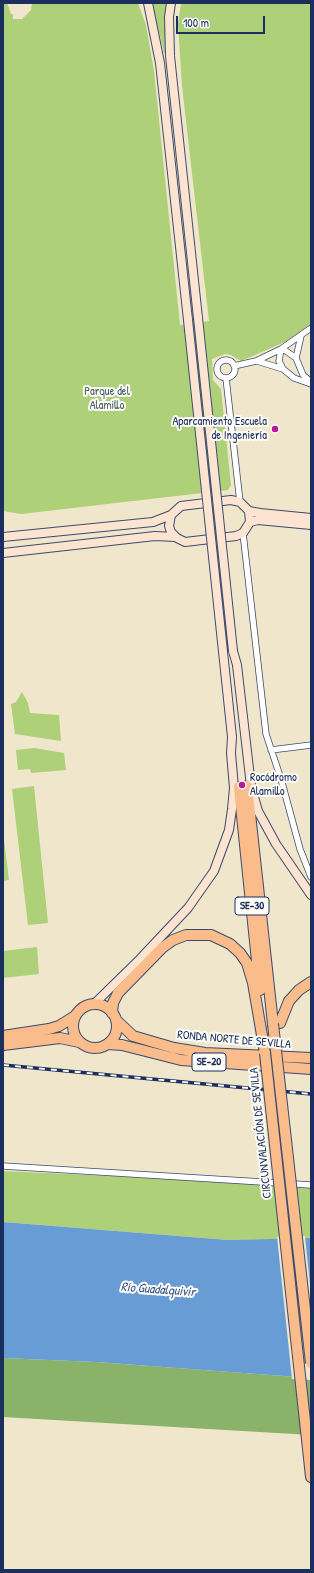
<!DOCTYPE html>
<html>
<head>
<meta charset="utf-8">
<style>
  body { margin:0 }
  #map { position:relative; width:314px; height:1573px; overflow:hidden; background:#f0e6cb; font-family:"Patrick Hand",sans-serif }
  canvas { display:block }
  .frame { position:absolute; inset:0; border:4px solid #1b2f5e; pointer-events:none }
  .scale { position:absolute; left:176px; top:16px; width:89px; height:18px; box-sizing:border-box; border:2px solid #1b2f5e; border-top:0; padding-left:5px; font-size:12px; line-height:14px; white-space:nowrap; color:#1b2f5e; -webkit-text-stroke:3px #fdfcf7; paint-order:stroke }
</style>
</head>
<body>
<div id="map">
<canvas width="314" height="1573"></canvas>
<div class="frame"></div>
<div class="scale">100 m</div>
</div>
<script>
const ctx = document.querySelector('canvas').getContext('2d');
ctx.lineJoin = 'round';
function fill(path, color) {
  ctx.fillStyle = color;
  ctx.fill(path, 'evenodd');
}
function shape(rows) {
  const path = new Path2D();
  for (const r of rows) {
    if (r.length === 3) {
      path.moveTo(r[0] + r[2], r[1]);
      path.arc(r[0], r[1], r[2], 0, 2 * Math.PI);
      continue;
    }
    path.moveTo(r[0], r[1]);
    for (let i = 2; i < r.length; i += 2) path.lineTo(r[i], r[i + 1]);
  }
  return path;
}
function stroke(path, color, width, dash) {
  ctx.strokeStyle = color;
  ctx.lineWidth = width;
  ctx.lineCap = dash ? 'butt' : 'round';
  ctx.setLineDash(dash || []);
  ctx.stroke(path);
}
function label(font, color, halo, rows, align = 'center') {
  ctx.font = font + ' "Patrick Hand",sans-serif';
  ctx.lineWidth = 4;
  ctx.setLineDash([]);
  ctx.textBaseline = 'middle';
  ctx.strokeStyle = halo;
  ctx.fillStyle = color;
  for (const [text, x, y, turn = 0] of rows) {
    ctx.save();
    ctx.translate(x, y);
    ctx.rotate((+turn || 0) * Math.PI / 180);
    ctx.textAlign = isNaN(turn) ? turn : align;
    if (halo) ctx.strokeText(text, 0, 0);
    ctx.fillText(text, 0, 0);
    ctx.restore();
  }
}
fill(shape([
  [3,3,7,3,11,14,13,14,13,19,22,19,31,10,32,3,138,3,146,25,154,71,180,325,209,321,182,86,178,24,181,3,311,3,311,324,285,342,241,361,231,355,225,354,212,359,213,380,221,389,231,485,228,490,21,514,3,511],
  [152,3,167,3,166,53,164,53],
  [22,692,28,703,30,713,59,715,61,741,15,734,11,704,16,702],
  [34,748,64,753,66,770,31,773,30,769,18,770,16,750],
  [34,786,48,923,28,925,12,789],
  [3,831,9,880,3,881],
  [37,947,39,974,3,978,3,951],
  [3,1171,311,1185,311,1238,228,1240,3,1222]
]), '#add079');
fill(shape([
  [3,1358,96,1362,311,1378,311,1435,3,1417]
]), '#8ab269');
fill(shape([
  [3,1222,228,1240,311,1238,311,1378,96,1362,3,1358]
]), '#679dd4');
fill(shape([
  [305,1236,311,1294,311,1380,292,1379,277,1237]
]), '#f0e6cb');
const street = shape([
  [301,336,296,358,303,375,311,382],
  [296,358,286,351,281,349,279,361,283,369,294,378,311,384],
  [226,369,9],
  [257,361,283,369],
  [234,366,256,361,281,349,311,328],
  [226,378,240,502],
  [243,533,266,734,281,779,300,849,311,877],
  [271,750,311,745],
  [3,1166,311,1185]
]);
const secondary = shape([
  [148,3,160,63,188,320],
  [171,3,169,17,170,56,198,318],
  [231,500,240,502,249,511,250,522,243,533,236,536,185,542,177,538,171,532,169,526,171,515,181,506,231,500],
  [249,511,260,513,311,518],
  [250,522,258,520,311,525],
  [3,537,153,522,171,515],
  [3,553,155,536,175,537],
  [233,651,237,665,251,786,258,811,276,844,311,895],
  [93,1005,140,959,188,908,214,871,229,830,232,809,234,788,231,753,232,737]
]);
const highway = shape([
  [247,786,273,1024],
  [239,787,260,990],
  [95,1026,22],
  [112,1013,113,1003,118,993,162,948,173,940,186,935,211,935,230,944,240,953,247,963,253,983,265,1053],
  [116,1020,133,1036,174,1048,205,1053,311,1058],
  [280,1023,289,1001,299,990,311,982],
  [3,1036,49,1029,59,1026,75,1016],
  [108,1044,122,1045,181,1060,311,1069],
  [3,1045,60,1038,79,1042],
  [309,1458,311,1477]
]);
stroke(street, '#3b4a6e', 7);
stroke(secondary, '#3b4a6e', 10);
stroke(highway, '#3b4a6e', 12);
stroke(street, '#fff', 5.5);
stroke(secondary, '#fde4d0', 8);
stroke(highway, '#f9bc8a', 10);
const rail = shape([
  [3,1065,311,1094]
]);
stroke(rail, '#1b2f5e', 3.5);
stroke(rail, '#fdfcf7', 2, [6]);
const secondaryBridge = shape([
  [198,318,233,651],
  [188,320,232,737]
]);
const highwayBridge = shape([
  [273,1024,311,1363],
  [265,1053,309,1458]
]);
stroke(secondaryBridge, '#3b4a6e', 10, []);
stroke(highwayBridge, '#3b4a6e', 12, []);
stroke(secondaryBridge, '#fde4d0', 8);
stroke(highwayBridge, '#f9bc8a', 10);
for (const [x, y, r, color] of [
  [275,429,4,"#b5179e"],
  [242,785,4,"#b5179e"]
]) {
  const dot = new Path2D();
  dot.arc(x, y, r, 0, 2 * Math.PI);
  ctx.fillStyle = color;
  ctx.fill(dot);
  stroke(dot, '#fdfcf7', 1.5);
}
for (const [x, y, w] of [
  [252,906,34],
  [209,1062,34]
]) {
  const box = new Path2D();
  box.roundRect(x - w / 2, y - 9, w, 18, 3);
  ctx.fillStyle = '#fdfcf7';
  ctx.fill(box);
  stroke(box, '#1b2f5e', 1);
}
label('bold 11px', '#1b2f5e', null, [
  ["SE-30",252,906],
  ["SE-20",209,1062]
]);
label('12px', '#475f66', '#fdfcf7', [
  ["Parque del",107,392],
  ["Alamillo",107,406]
]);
label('12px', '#1b2f5e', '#fdfcf7', [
  ["Aparcamiento Escuela",267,422],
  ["de Ingeniería",267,436],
  ["Rocódromo",250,778,"left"],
  ["Alamillo",250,792,"left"]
], 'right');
label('12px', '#1b2f5e', '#fdfcf7', [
  ["RONDA NORTE DE SEVILLA",234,1040,5],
  ["CIRCUNVALACIÓN DE SEVILLA",261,1133,-96]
]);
label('italic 13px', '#395b8d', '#fdfcf7', [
  ["Río Guadalquivir",158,1290,4]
]);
</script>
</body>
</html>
